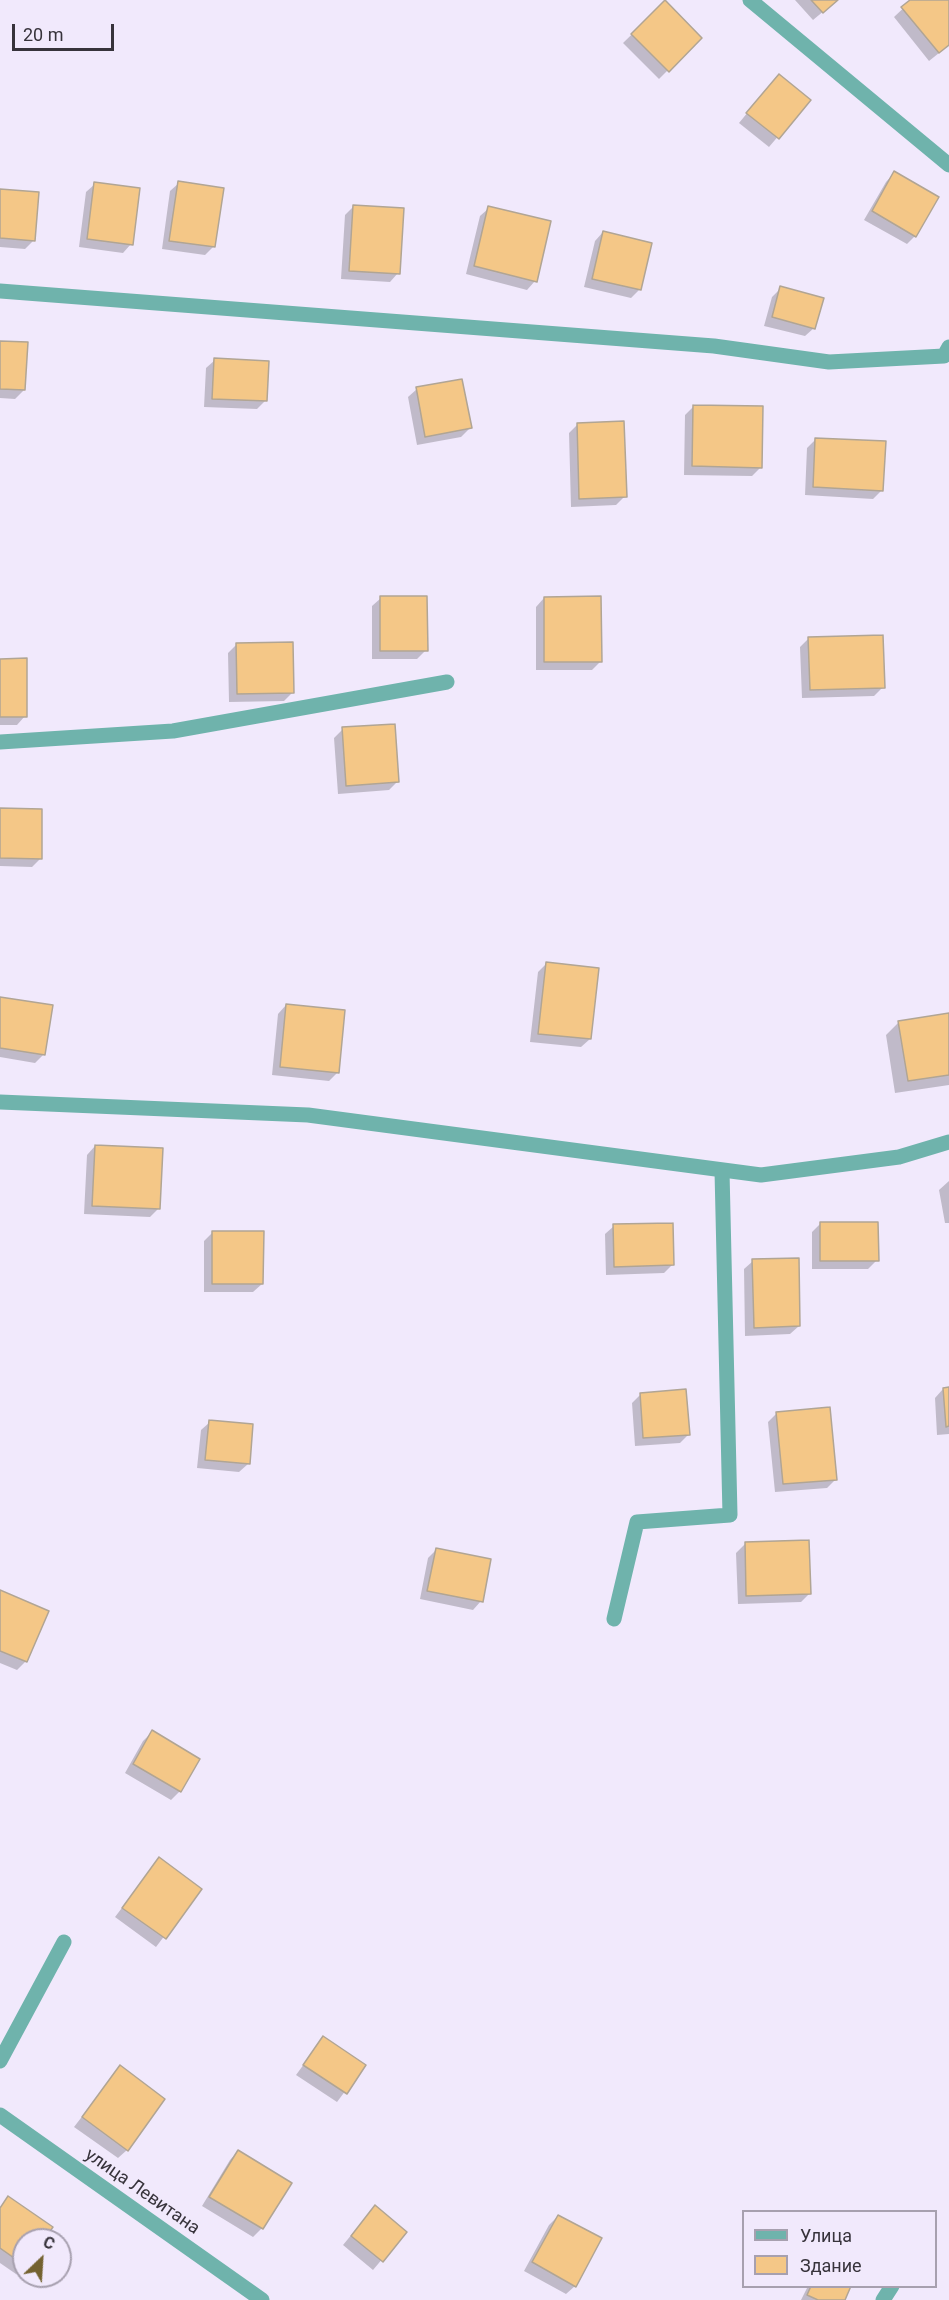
<!DOCTYPE html>
<html>
<head>
<meta charset="utf-8">
<style>
  body { margin:0 }
  #map { position:relative; width:949px; height:2300px; overflow:hidden; background:#f1e9fc; font-family:Roboto,sans-serif }
  canvas { display:block }
  .legend { position:absolute; left:742px; top:2210px; width:195px; height:78px; box-sizing:border-box; background:#f1e9fc; border:2px solid #a7a0af; margin:0; padding:8px 10px; list-style:none; font-size:18px; color:#37333b }
  .legend li { display:flex; align-items:center; gap:12px; height:30px }
  .legend b { width:30px; border:2px solid #a7a0af }
  .north { position:absolute; left:12px; top:2228px; width:60px; height:60px; box-sizing:border-box; background:#f1e9fc; border:2px solid #a7a0af; border-radius:50%; rotate:25deg; font-size:16px; font-weight:700; line-height:24px; text-align:center; color:#37333b }
  .north::after { content:''; display:block; margin:auto; width:21px; height:27px; background:#746230; clip-path:polygon(50% 0,100% 100%,50% 72%,0 100%) }
  .scale { position:absolute; left:12px; top:24px; width:102px; height:27px; box-sizing:border-box; border:3px solid #37333b; border-top:0; padding-left:8px; font-size:18px; line-height:21px; white-space:nowrap; color:#37333b; -webkit-text-stroke:4px #f1e9fc; paint-order:stroke }
</style>
</head>
<body>
<div id="map">
<canvas width="949" height="2300"></canvas>
<ul class="legend">
<li><b style="height:8px;background:#6fb3ac"></b>Улица</li>
<li><b style="height:16px;background:#f4c787"></b>Здание</li>
</ul>
<div class="north">С</div>
<div class="scale">20 m</div>
</div>
<script>
const ctx = document.querySelector('canvas').getContext('2d');
ctx.lineJoin = 'round';
function fill(path, color) {
  ctx.fillStyle = color;
  ctx.fill(path, 'evenodd');
}
function shape(rows) {
  const path = new Path2D();
  for (const r of rows) {
    path.moveTo(r[0], r[1]);
    for (let i = 2; i < r.length; i += 2) path.lineTo(r[i], r[i + 1]);
  }
  return path;
}
function stroke(path, color, width, dash) {
  ctx.strokeStyle = color;
  ctx.lineWidth = width;
  ctx.lineCap = dash ? 'butt' : 'round';
  ctx.setLineDash(dash || []);
  ctx.stroke(path);
}
function label(font, color, halo, rows, align = 'center') {
  ctx.font = font + ' Roboto,sans-serif';
  ctx.lineWidth = 5;
  ctx.setLineDash([]);
  ctx.textBaseline = 'middle';
  ctx.strokeStyle = halo;
  ctx.fillStyle = color;
  for (const [text, x, y, turn = 0] of rows) {
    ctx.save();
    ctx.translate(x, y);
    ctx.rotate((+turn || 0) * Math.PI / 180);
    ctx.textAlign = isNaN(turn) ? turn : align;
    if (halo) ctx.strokeText(text, 0, 0);
    ctx.fillText(text, 0, 0);
    ctx.restore();
  }
}
fill(shape([
  [795,0,837,0,813,20],
  [912,0,949,0,949,45,929,61,894,17],
  [665,2,700,38,659,79,623,43],
  [771,84,809,100,769,147,739,123],
  [894,173,915,236,907,244,864,220,886,182],
  [179,183,214,246,205,255,162,249,170,191],
  [95,184,131,244,123,253,79,247,86,192],
  [0,190,34,240,25,249,0,247],
  [353,207,398,273,390,282,341,279,345,215],
  [489,208,535,281,527,290,466,274,480,216],
  [603,232,640,289,631,298,584,287,595,241],
  [781,288,814,328,805,336,764,326,772,297],
  [0,342,24,390,15,399,0,398],
  [215,360,265,401,257,409,204,407,206,368],
  [417,389,470,428,461,437,417,445,408,397],
  [694,406,761,467,752,476,684,475,685,415],
  [578,424,625,496,616,505,571,507,569,433],
  [816,439,882,490,873,499,805,495,807,448],
  [381,598,426,650,417,659,372,659,372,606],
  [544,598,600,662,592,670,536,670,536,607],
  [809,638,883,687,874,696,802,698,800,647],
  [237,644,292,693,284,701,229,702,228,653],
  [0,660,25,716,17,725,0,725],
  [343,729,398,781,389,790,338,794,334,738],
  [0,810,41,858,32,867,0,866],
  [547,963,590,1039,581,1047,530,1042,538,972],
  [0,998,44,1054,35,1063,0,1057],
  [286,1005,338,1072,329,1081,272,1075,278,1014],
  [949,1014,949,1085,895,1093,886,1035,899,1022],
  [95,1146,158,1209,150,1217,84,1214,87,1155],
  [949,1181,949,1223,945,1223,939,1190],
  [821,1223,877,1260,868,1269,812,1269,812,1232],
  [614,1226,673,1264,664,1273,606,1275,605,1234],
  [213,1232,262,1284,253,1292,204,1292,204,1241],
  [753,1261,799,1326,790,1334,745,1336,744,1269],
  [943,1389,949,1389,949,1434,937,1435,935,1398],
  [641,1394,688,1435,680,1443,635,1446,632,1403],
  [777,1413,836,1479,827,1488,775,1492,768,1422],
  [210,1422,248,1464,239,1472,197,1468,201,1430],
  [745,1544,810,1593,801,1602,738,1604,736,1553],
  [436,1550,481,1601,473,1610,420,1599,428,1558],
  [0,1592,26,1661,17,1670,0,1663],
  [152,1732,180,1791,171,1800,125,1773,143,1741],
  [159,1859,200,1889,156,1947,115,1917],
  [323,2038,364,2066,337,2102,296,2075],
  [120,2067,127,2150,118,2158,74,2127],
  [238,2151,262,2228,253,2237,202,2206,230,2160],
  [8,2198,42,2240,24,2240,24,2265,16,2274,0,2263,0,2207],
  [367,2216,405,2232,373,2270,343,2245],
  [558,2216,575,2286,566,2294,524,2271,549,2225],
  [808,2286,850,2286,843,2300,801,2300]
]), '#0003');
const building = shape([
  [665,0,702,38,669,72,631,34,665,0],
  [811,0,838,0,823,13,811,0],
  [910,0,949,0,949,45,939,53,901,7,910,0],
  [779,74,811,100,779,139,746,113,779,74],
  [894,171,939,197,916,237,872,211,894,171],
  [178,181,224,188,215,247,169,241,178,181],
  [94,182,140,188,133,245,87,239,94,182],
  [0,189,39,192,35,241,0,238,0,189],
  [353,205,404,208,400,274,349,271,353,205],
  [488,206,551,221,537,282,474,266,488,206],
  [603,231,652,243,641,290,592,279,603,231],
  [780,286,824,298,815,329,772,317,780,286],
  [0,341,28,342,25,390,0,389,0,341],
  [214,358,269,361,267,401,212,399,214,358],
  [462,379,472,428,425,437,416,387,462,379],
  [693,405,763,406,762,468,692,466,693,405],
  [624,421,627,497,579,499,577,423,624,421],
  [815,438,886,441,883,491,813,487,815,438],
  [380,596,427,596,428,651,380,651,380,596],
  [601,596,602,662,544,662,544,597,601,596],
  [883,635,885,688,810,690,808,637,883,635],
  [293,642,294,693,237,694,236,643,293,642],
  [27,658,27,717,0,717,0,659,27,658],
  [395,724,399,782,346,786,342,727,395,724],
  [0,808,42,809,42,859,0,858,0,808],
  [546,962,599,968,591,1039,538,1034,546,962],
  [0,997,53,1005,45,1055,0,1048,0,997],
  [286,1004,345,1010,339,1073,280,1067,286,1004],
  [949,1013,949,1075,908,1081,898,1021,949,1013],
  [95,1145,163,1148,160,1209,92,1206,95,1145],
  [820,1222,878,1222,879,1261,820,1261,820,1222],
  [673,1223,674,1265,614,1267,613,1224,673,1223],
  [212,1231,264,1231,263,1284,212,1284,212,1231],
  [799,1258,800,1326,754,1328,752,1259,799,1258],
  [949,1387,949,1426,946,1427,943,1388,949,1387],
  [686,1389,690,1435,643,1438,640,1393,686,1389],
  [830,1407,837,1480,783,1484,776,1412,830,1407],
  [209,1420,253,1424,250,1464,205,1460,209,1420],
  [809,1540,811,1594,746,1596,745,1542,809,1540],
  [436,1548,491,1559,483,1602,427,1591,436,1548],
  [0,1590,49,1611,27,1662,0,1651,0,1590],
  [152,1730,200,1759,181,1792,133,1764,152,1730],
  [159,1857,202,1889,166,1939,122,1908,159,1857],
  [323,2036,366,2065,347,2094,303,2065,323,2036],
  [120,2065,165,2099,128,2151,82,2117,120,2065],
  [238,2150,292,2183,263,2229,209,2197,238,2150],
  [8,2196,53,2227,44,2240,24,2240,24,2265,0,2248,0,2208,8,2196],
  [375,2205,407,2232,383,2262,351,2236,375,2205],
  [558,2215,602,2238,576,2287,532,2262,558,2215],
  [811,2286,851,2286,845,2300,818,2300,807,2295,811,2286]
]);
fill(building, '#f4c787');
stroke(building, '#b1a594', 1.5);
stroke(shape([
  [750,0,949,165],
  [0,291,714,346,829,362,944,356,949,347],
  [0,742,173,731,447,682],
  [0,1102,308,1115,761,1175,899,1157,949,1142],
  [614,1619,637,1522,730,1515,722,1171],
  [0,2061,64,1942],
  [0,2115,262,2300],
  [883,2300,892,2286]
]), '#6fb3ac', 15);
label('18px', '#37333b', '#f1e9fc', [
  ["улица Левитана",142,2192,35]
]);
</script>
</body>
</html>
